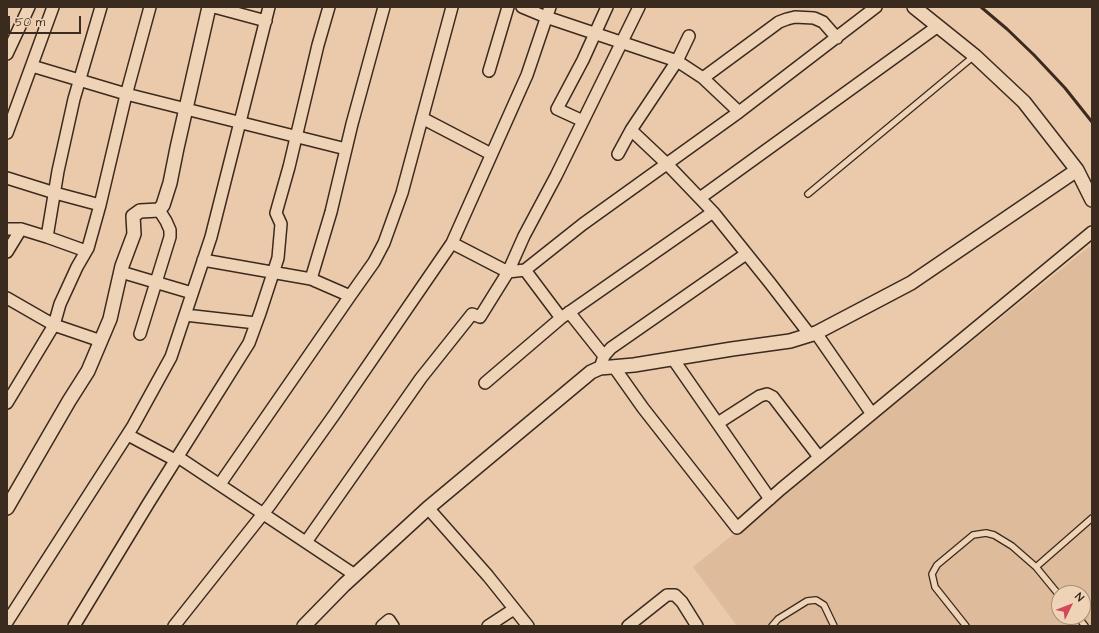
<!DOCTYPE html>
<html>
<head>
<meta charset="utf-8">
<style>
  body { margin:0 }
  #map { position:relative; width:1099px; height:633px; overflow:hidden; background:#eacaab; font-family:"Architects Daughter",sans-serif }
  canvas { display:block }
  .frame { position:absolute; inset:0; border:8px solid #3b2a1e; pointer-events:none }
  .north { position:absolute; left:1051px; top:585px; width:40px; height:40px; box-sizing:border-box; background:#efd3b6; border:1px solid #a78f79; border-radius:50%; rotate:47deg; font-size:11px; font-weight:700; line-height:16px; text-align:center; color:#3b2a1e }
  .north::after { content:''; display:block; margin:auto; width:14px; height:18px; background:#d1495b; clip-path:polygon(50% 0,100% 100%,50% 72%,0 100%) }
  .scale { position:absolute; left:8px; top:16px; width:73px; height:18px; box-sizing:border-box; border:2px solid #3b2a1e; border-top:0; padding-left:5px; font-size:12px; line-height:14px; white-space:nowrap; color:#3b2a1e; -webkit-text-stroke:3px #efd3b6; paint-order:stroke }
</style>
</head>
<body>
<div id="map">
<canvas width="1099" height="633"></canvas>
<div class="frame"></div>
<div class="north">N</div>
<div class="scale">50 m</div>
</div>
<script>
const ctx = document.querySelector('canvas').getContext('2d');
ctx.lineJoin = 'round';
function fill(path, color) {
  ctx.fillStyle = color;
  ctx.fill(path, 'evenodd');
}
function shape(rows) {
  const path = new Path2D();
  for (const r of rows) {
    path.moveTo(r[0], r[1]);
    for (let i = 2; i < r.length; i += 2) path.lineTo(r[i], r[i + 1]);
  }
  return path;
}
function stroke(path, color, width, dash) {
  ctx.strokeStyle = color;
  ctx.lineWidth = width;
  ctx.lineCap = dash ? 'butt' : 'round';
  ctx.setLineDash(dash || []);
  ctx.stroke(path);
}
fill(shape([
  [1090,246,1092,250,1092,626,737,626,693,567],
  [1059,593,1083,593,1083,617,1059,617]
]), '#ddbb9b');
const service = shape([
  [808,194,974,56],
  [1036,567,1092,518],
  [1078,617,1085,626],
  [772,626,778,619,807,601,816,600,824,605,834,626],
  [966,626,935,587,932,574,937,565,973,535,986,533,994,535,1012,546,1036,567,1059,595]
]);
const minor = shape([
  [214,7,266,21],
  [522,7,546,17,677,61,703,78,739,112],
  [7,54,29,7],
  [32,66,126,94,346,149],
  [489,71,508,7],
  [703,78,779,22,787,19,795,17,814,18,823,22,837,38],
  [422,118,491,154],
  [583,121,557,109,583,60,607,7],
  [631,130,667,164,713,212,770,283,810,335],
  [7,133,53,7],
  [618,154,631,130,677,61,689,36],
  [7,178,55,193,100,205],
  [700,198,938,26],
  [7,229,21,229,47,237,86,251],
  [47,237,58,171,74,99,101,7],
  [452,243,508,272,525,270,583,224,739,112,876,7],
  [7,252,21,229],
  [203,260,311,279,350,296],
  [525,270,561,318],
  [121,272,192,293],
  [311,279,331,212,352,124,384,7],
  [7,298,54,325,101,341],
  [569,312,604,356],
  [185,315,256,323],
  [816,333,872,414],
  [140,334,170,237,170,230,166,221,159,210],
  [673,359,770,499],
  [614,367,643,408,737,528,781,489,1092,232],
  [600,368,604,356,611,348,746,254],
  [485,383,561,318,713,212],
  [7,403,54,325,60,304,77,267,88,248,100,205,125,99,150,7],
  [718,423,760,396,767,394,773,397,819,457],
  [128,435,175,460],
  [178,457,355,575],
  [220,484,350,296,374,262,384,243,402,193,452,7],
  [428,508,488,576,528,626],
  [306,542,421,378,472,314,480,317,508,272,524,236,556,176,639,7],
  [7,622,133,426,171,357,211,237,269,7],
  [74,626,148,504,249,343,260,313,278,258,281,224,276,213,289,167,318,45,329,7],
  [174,626,270,505,334,415,452,243,527,75,550,7],
  [382,626,389,620,393,626],
  [488,626,514,609],
  [628,626,667,595,675,595,682,602,697,626]
]);
const tertiary = shape([
  [914,7,975,56,1024,102,1077,170,1092,200],
  [7,508,69,401,88,371,110,319,122,266,134,234,133,216,140,211,159,210,163,205,170,183,177,148,209,7],
  [304,626,344,585,428,508,591,372,600,368,634,365,732,349,790,341,816,333,911,283,1077,170]
]);
stroke(service, '#3b2a1e', 8);
stroke(minor, '#3b2a1e', 14);
stroke(tertiary, '#3b2a1e', 16);
stroke(service, '#efd3b6', 5.5);
stroke(minor, '#efd3b6', 11);
stroke(tertiary, '#efd3b6', 13);
stroke(shape([
  [981,7,1007,29,1034,55,1065,88,1092,122]
]), '#3b2a1e', 3);
</script>
</body>
</html>
